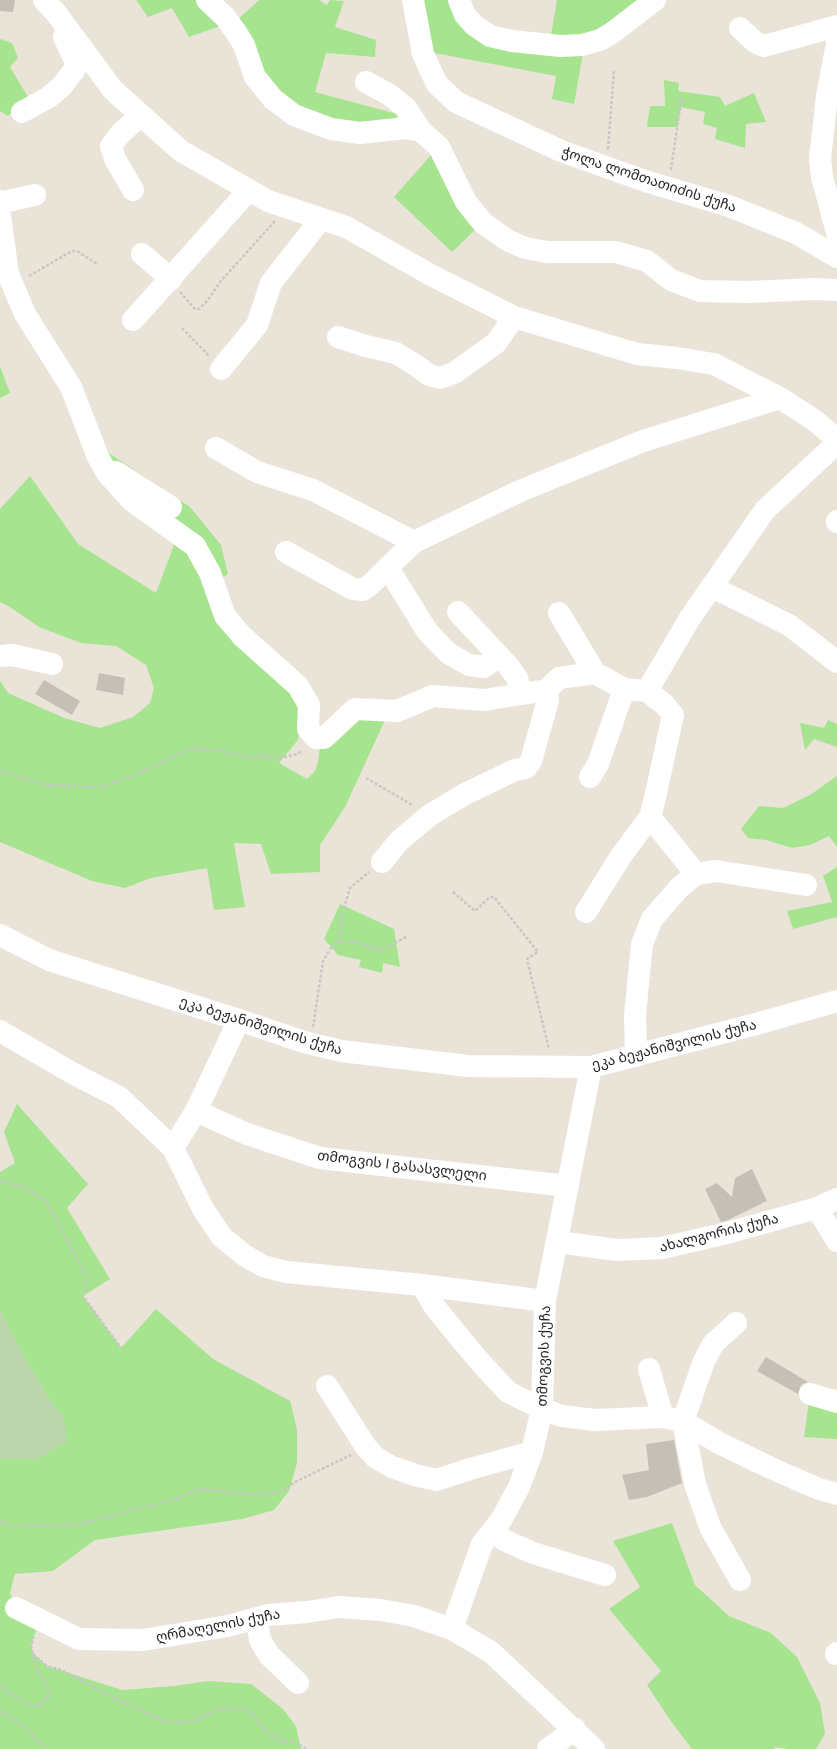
<!DOCTYPE html>
<html>
<head>
<meta charset="utf-8">
<style>
  body { margin:0 }
  canvas { display:block; background:#eae3d7 }
</style>
</head>
<body>
<canvas width="837" height="1749"></canvas>
<script>
const ctx = document.querySelector('canvas').getContext('2d');
ctx.lineJoin = 'round';
function fill(path, color) {
  ctx.fillStyle = color;
  ctx.fill(path, 'evenodd');
}
function shape(rows) {
  const path = new Path2D();
  for (const r of rows) {
    path.moveTo(r[0], r[1]);
    for (let i = 2; i < r.length; i += 2) path.lineTo(r[i], r[i + 1]);
  }
  return path;
}
function stroke(path, color, width, dash) {
  ctx.strokeStyle = color;
  ctx.lineWidth = width;
  ctx.lineCap = dash ? 'butt' : 'round';
  ctx.setLineDash(dash || []);
  ctx.stroke(path);
}
function label(font, color, halo, rows, align = 'center') {
  ctx.font = font + ' Mulish,"Noto Sans Georgian",sans-serif';
  ctx.lineWidth = 4;
  ctx.setLineDash([]);
  ctx.textBaseline = 'middle';
  ctx.strokeStyle = halo;
  ctx.fillStyle = color;
  for (const [text, x, y, turn = 0] of rows) {
    ctx.save();
    ctx.translate(x, y);
    ctx.rotate((+turn || 0) * Math.PI / 180);
    ctx.textAlign = isNaN(turn) ? turn : align;
    if (halo) ctx.strokeText(text, 0, 0);
    ctx.fillText(text, 0, 0);
    ctx.restore();
  }
}
fill(shape([
  [136,0,199,0,223,25,189,37,172,8,148,17],
  [259,0,319,0,327,5,330,0,344,1,335,27,376,40,375,57,326,53,315,92,397,114,396,122,359,127,307,113,266,83,235,22],
  [418,0,452,0,459,22,583,53,574,104,552,99,556,76,429,52],
  [557,0,651,0,600,35,550,41],
  [0,39,12,43,18,58,10,67,28,97,8,116,0,111],
  [664,80,679,83,678,91,720,97,725,106,754,93,766,122,746,124,745,148,715,139,717,128,703,124,705,112,681,107,677,127,647,127,650,106,665,106],
  [431,155,476,229,452,252,394,197],
  [0,366,10,393,0,398],
  [98,446,190,507,221,545,228,574,220,579],
  [30,476,78,544,156,593,175,542,189,554,266,666,300,704,303,725,297,741,279,763,307,779,315,771,318,762,320,746,356,711,386,718,345,807,320,845,320,872,271,874,261,844,234,843,245,907,214,910,207,868,151,878,125,888,92,881,0,842,0,681,8,693,64,718,100,728,133,717,150,703,154,688,146,665,116,646,81,643,39,627,10,607,0,602,0,509],
  [828,720,837,724,837,747,814,739,805,750,800,723,824,728],
  [837,776,837,847,829,836,810,845,792,848,766,840,748,838,741,829,759,806,783,808,810,795],
  [837,867,837,917,793,929,787,911,832,902,823,876],
  [340,904,394,929,400,967,383,963,382,973,359,967,361,960,338,955,324,939],
  [17,1104,88,1184,67,1208,110,1279,83,1296,121,1348,156,1309,213,1359,290,1401,297,1429,297,1463,289,1491,274,1510,242,1519,95,1540,53,1571,15,1574,10,1593,16,1608,40,1620,31,1645,33,1654,47,1666,122,1690,174,1686,209,1681,251,1684,283,1709,296,1726,301,1749,0,1749,0,1459,38,1459,64,1418,52,1404,24,1357,0,1311,0,1172,15,1163,4,1132],
  [810,1394,837,1402,837,1439,804,1437],
  [672,1523,695,1585,729,1616,771,1633,797,1657,820,1703,825,1734,816,1749,788,1749,775,1747,774,1749,692,1749,670,1720,647,1685,661,1671,609,1609,640,1587,613,1541]
]), '#a6e48f');
fill(shape([
  [0,1311,24,1357,52,1404,64,1418,67,1441,38,1459,0,1459]
]), '#bdd5ad');
fill(shape([
  [0,0,15,0,13,12,0,11],
  [99,673,125,678,123,695,96,690],
  [44,680,80,701,72,715,35,694],
  [752,1169,767,1201,728,1220,721,1222,705,1189,717,1183,732,1197,735,1178],
  [766,1357,808,1382,801,1385,798,1394,757,1371],
  [674,1440,682,1483,647,1497,629,1500,622,1475,649,1470,646,1444]
]), '#c5c0b7');
stroke(shape([
  [608,149,614,71],
  [671,170,682,95],
  [29,276,72,251,77,251,97,264],
  [180,292,195,309,199,309,208,300,220,282,275,221],
  [182,328,209,356],
  [0,771,47,785,101,787,137,774,190,749,217,750,246,757,264,756,280,758,298,754,302,750],
  [366,778,414,806],
  [453,892,475,911,490,897,494,897,538,952,527,959,549,1049],
  [338,943,344,908,350,888,369,872],
  [313,1027,323,961,330,949,338,943,356,942,375,949,386,948,408,936],
  [0,1181,23,1187,46,1201,88,1279,83,1296,121,1348],
  [0,1521,14,1527,79,1524,176,1499,201,1489,260,1496,282,1491,295,1482,351,1455],
  [33,1654,47,1666,62,1670,124,1703,166,1722,191,1722,217,1710,231,1708,243,1708,255,1717,263,1729,279,1740,296,1743,306,1749],
  [0,1687,31,1706,39,1706,49,1696,47,1687,36,1669,31,1645,34,1637],
  [0,1711,24,1726,45,1749]
]), '#c7c7c7', 2.5, [3, 2]);
stroke(shape([
  [44,0,56,13,113,90,181,151,268,201,346,227,431,275,514,317,637,354,677,358,714,364,780,398,814,420,837,439],
  [207,0,225,17,236,32,244,45,255,77,273,99,294,115,331,129,360,133,406,128,421,131,439,147,466,202,483,223,507,240,525,248,547,252,616,252,647,261,671,280,700,291,749,292,815,289,837,290],
  [413,0,423,54,437,84,456,102,561,151,645,181,729,206,796,233,837,257],
  [459,0,465,15,474,25,490,36,512,41,560,46,582,45,600,40,612,33,655,0],
  [740,28,755,42,764,46,837,26],
  [837,43,827,96,820,158,822,177,837,233],
  [366,82,390,95,406,108,421,131],
  [22,112,49,97,62,86,75,69,76,63,64,37],
  [133,190,115,159,111,146,120,134,141,115],
  [0,201,3,202,35,195],
  [0,216,8,274,25,314,71,387,98,457,107,473,131,500,195,546,210,573,225,616,242,636,298,686,309,705,308,729,316,738,324,738,355,709,397,711,433,696,484,700,547,690,559,678,595,673],
  [142,254,171,279],
  [133,320,249,190],
  [338,337,366,346,396,353,417,366,429,375,440,378,454,373,496,343,514,317],
  [221,369,257,325,271,283,321,219],
  [216,448,257,472,313,490,414,542],
  [116,472,171,507],
  [837,521,837,522],
  [286,552,353,589,363,590,371,584,414,542,520,491,643,441,780,398],
  [388,568,427,631,448,653,469,665,484,667,499,656],
  [712,587,789,625,837,662],
  [458,612,510,668,517,678,521,694],
  [559,613,595,673,624,689,647,691,665,705,673,715,655,798,650,817,696,874,716,871,806,885],
  [0,656,12,655,52,664],
  [647,691,690,618,765,510,837,443],
  [590,777,598,764,624,689],
  [382,862,399,841,430,815,465,794,515,770,526,768,531,761,548,700,547,690],
  [586,912,621,856,650,817],
  [0,935,49,960,239,1020,304,1042,341,1051,468,1066,591,1067,756,1024,837,1001],
  [0,1031,74,1074,119,1097,173,1148,203,1209,222,1237,244,1255,263,1266,286,1272,422,1285,545,1301],
  [636,1056,635,1015,642,944,652,919,679,888,696,874],
  [196,1111,247,1134,320,1158,568,1186],
  [173,1148,196,1111,239,1020],
  [817,1208,837,1241],
  [558,1242,617,1250,662,1248,727,1233,817,1208,837,1199],
  [422,1285,434,1306,455,1332,481,1363,508,1392,542,1409,562,1416,595,1420,663,1417,683,1421,719,1443,773,1469,819,1489,837,1494],
  [736,1323,713,1344,704,1361,683,1421,695,1484,710,1527,740,1580],
  [649,1369,663,1417],
  [327,1386,366,1447,376,1458,392,1467,415,1475,436,1480,470,1469,532,1452],
  [810,1394,837,1402],
  [492,1531,504,1540,533,1553,605,1575],
  [16,1608,79,1639,143,1640,228,1626,268,1615,307,1612,339,1607,381,1610,414,1616,452,1629,491,1652,594,1749],
  [257,1619,260,1640,269,1655,298,1683],
  [452,1629,482,1544,501,1520,519,1487,532,1452,542,1409,545,1301,591,1067],
  [836,1654,837,1653],
  [548,1749,575,1729]
]), '#fff', 22);
label('14px', '#262626', '#fff', [
  ["ჭოლა ლომთათიძის ქუჩა",649,180,18],
  ["ეკა ბეჟანიშვილის ქუჩა",261,1026,17],
  ["ეკა ბეჟანიშვილის ქუჩა",674,1045,-14],
  ["თმოგვის I გასასვლელი",402,1166,7],
  ["ახალგორის ქუჩა",719,1233,-14],
  ["თმოგვის ქუჩა",544,1356,-88],
  ["ღრმაღელის ქუჩა",218,1626,-11]
]);
</script>
</body>
</html>
